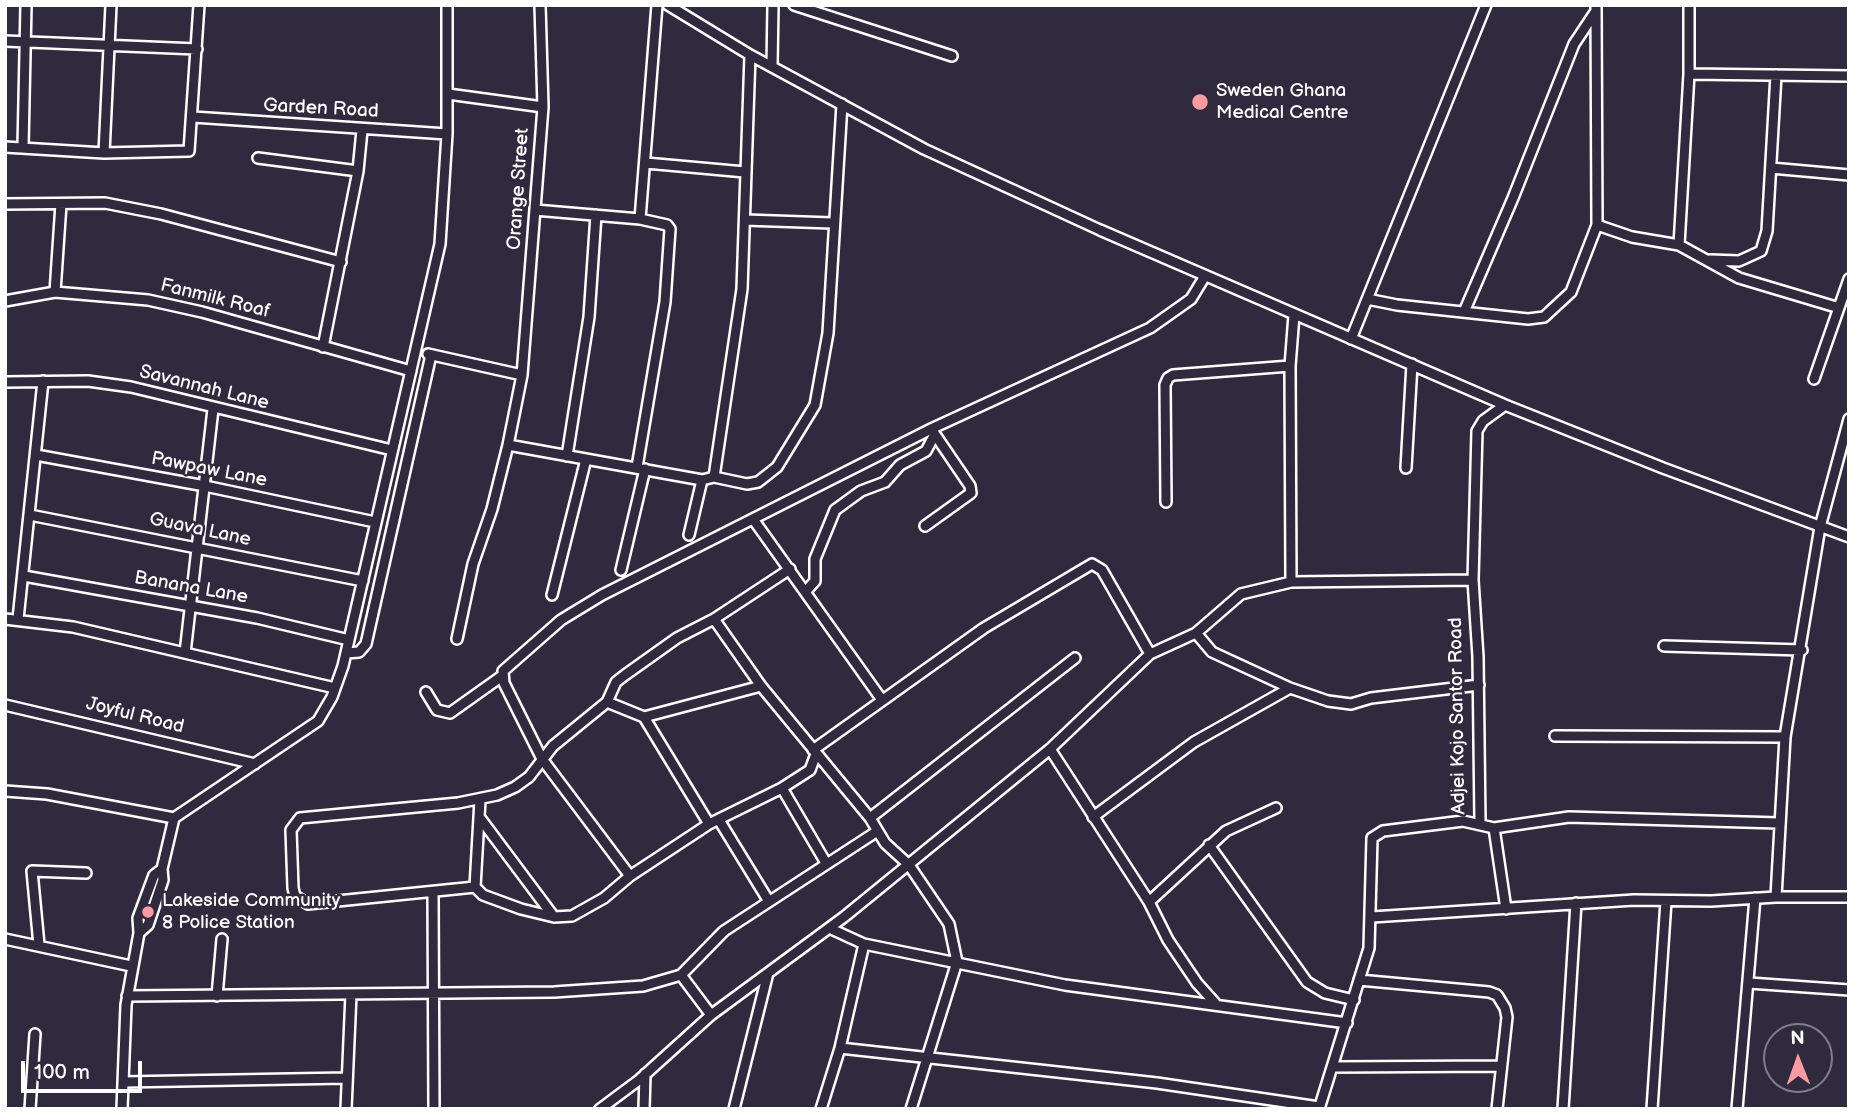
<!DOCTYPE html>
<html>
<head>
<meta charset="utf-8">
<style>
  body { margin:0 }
  #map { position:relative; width:1854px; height:1114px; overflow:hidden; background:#2f2a3d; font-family:"Balsamiq Sans",sans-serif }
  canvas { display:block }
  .frame { position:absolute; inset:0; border:7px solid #fff; pointer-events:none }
  .north { position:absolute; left:1763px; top:1023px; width:70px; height:70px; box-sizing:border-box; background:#2f2a3d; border:2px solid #827f8b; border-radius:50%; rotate:359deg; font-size:19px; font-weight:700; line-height:28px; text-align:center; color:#fff }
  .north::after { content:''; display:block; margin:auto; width:24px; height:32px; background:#ff9aa2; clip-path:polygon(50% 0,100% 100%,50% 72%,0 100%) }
  .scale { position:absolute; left:21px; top:1061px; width:121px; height:32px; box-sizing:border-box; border:4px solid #fff; border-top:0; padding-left:9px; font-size:21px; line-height:24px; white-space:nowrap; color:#fff; -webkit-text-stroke:5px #2f2a3d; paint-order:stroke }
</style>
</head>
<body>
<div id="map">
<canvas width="1854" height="1114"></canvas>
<div class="frame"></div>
<div class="north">N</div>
<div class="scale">100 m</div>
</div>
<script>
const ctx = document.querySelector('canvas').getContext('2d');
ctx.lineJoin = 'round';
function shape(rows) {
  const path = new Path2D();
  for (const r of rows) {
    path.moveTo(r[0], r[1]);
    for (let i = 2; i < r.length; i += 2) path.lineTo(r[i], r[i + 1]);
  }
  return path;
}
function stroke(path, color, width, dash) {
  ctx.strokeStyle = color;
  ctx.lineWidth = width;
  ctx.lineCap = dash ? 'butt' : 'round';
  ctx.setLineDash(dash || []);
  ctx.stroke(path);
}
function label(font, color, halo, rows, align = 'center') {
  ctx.font = font + ' "Balsamiq Sans",sans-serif';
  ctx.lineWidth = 5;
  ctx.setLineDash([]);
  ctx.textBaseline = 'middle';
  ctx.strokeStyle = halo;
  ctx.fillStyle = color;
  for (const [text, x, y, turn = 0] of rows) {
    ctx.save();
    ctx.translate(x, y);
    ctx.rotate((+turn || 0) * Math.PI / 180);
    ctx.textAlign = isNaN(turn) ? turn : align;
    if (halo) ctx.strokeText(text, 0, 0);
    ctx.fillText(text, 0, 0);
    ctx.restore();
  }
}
const minor = shape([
  [668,5,750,55,924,149,1100,230,1505,405,1663,468,1849,537],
  [794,5,952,56],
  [5,41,197,49],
  [772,66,773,5],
  [1689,74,1849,76],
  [448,94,543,107],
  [193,117,447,134],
  [5,147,104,153,189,151,199,5],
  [23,147,26,5],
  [104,153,111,5],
  [258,158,358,171],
  [646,163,745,172],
  [1771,168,1849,175],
  [5,204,105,203,161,214,341,262],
  [535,210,640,219],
  [745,220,832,223],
  [1597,225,1632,237,1679,245,1739,278,1836,307],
  [1679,245,1689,74,1689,5],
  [1710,260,1739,261,1761,251,1767,231,1776,75],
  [55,292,61,204],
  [1367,299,1397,305,1528,319,1544,317,1571,292,1597,225,1596,5],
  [5,301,55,292,148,300,202,312,411,371],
  [1464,312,1513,198,1574,44,1596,11],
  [1351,339,1486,5],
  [323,347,358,171,362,130],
  [428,354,522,375],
  [1814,379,1849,279],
  [5,382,88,381,131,387,392,450],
  [1849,419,1820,527,1785,737,1776,897,1849,897],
  [508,445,702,480,714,477,742,289,750,55],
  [36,455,205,486,375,522],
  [567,456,589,317,596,215],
  [637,467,665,302,670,229,667,225,640,219,657,5],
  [1406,468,1412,364],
  [714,477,747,484,758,482,777,467,815,405,828,333,842,104],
  [1166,502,1165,385,1168,378,1173,375,1290,366],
  [30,515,363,581],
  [753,519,882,700],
  [925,526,971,493,970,486,934,433],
  [689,535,702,480],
  [621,570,645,469],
  [24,576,257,618,349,640],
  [1291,582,1290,366,1294,315],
  [806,591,815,581,815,559,835,510,861,491,885,482,900,465,926,451,934,436],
  [552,595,586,459],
  [5,619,73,627,335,688],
  [18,619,43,381],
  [714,619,761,686,870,818,885,843,909,865,949,924,957,962,911,1109],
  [1196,633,1212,652,1290,688,1328,701,1351,704,1371,698,1479,685],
  [457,639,473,564,492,509,508,445,522,375,543,107,540,5],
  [1664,646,1802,650],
  [185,653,213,409],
  [346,653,359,652,366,644,431,355],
  [426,692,437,710,450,713,502,676],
  [607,702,644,717,709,824],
  [5,705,255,764],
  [644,717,761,686],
  [1555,736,1785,737],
  [1050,749,1149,902,1168,940,1197,983,1215,1003],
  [813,750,984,628,1092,564,1102,570,1150,654],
  [782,788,826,863],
  [5,791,47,794,174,818],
  [480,800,475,887,483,895,521,909,554,917,572,916,604,898,630,876,709,824,782,788,810,770,816,754],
  [1093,817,1194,742,1290,688],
  [480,818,554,917],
  [870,818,1075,658],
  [719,820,768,900],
  [1480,823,1478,657,1473,580,1477,431,1483,421,1505,405],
  [1494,828,1506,909],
  [1209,845,1307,982,1325,993,1354,1000],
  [630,876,542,759,504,683,503,671,561,620,602,595,933,428,1150,328,1191,299,1205,276],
  [475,887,308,904,295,896,293,888,291,830,300,818,458,803,497,795,515,787,529,777,553,746,607,702,616,682,625,675,677,638,714,619,790,569],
  [433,893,434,1109],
  [1149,902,1226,831,1276,808],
  [1372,917,1634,900,1711,901,1776,897],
  [829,928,864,944,1065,985,1347,1023],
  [139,933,148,925,163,880,162,869,174,818,318,721,332,697,343,666,440,244,447,134,447,5],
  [5,939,131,966],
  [39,945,32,871,86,873],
  [681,975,711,1015],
  [1359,980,1489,992,1497,995,1505,1008,1507,1017,1497,1109],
  [1749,983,1849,990],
  [127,996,554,992,643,986,681,975,724,931,876,832],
  [217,996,222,939],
  [840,1048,1157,1083,1319,1107],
  [1334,1067,1501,1066],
  [123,1082,346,1078],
  [30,1109,35,1034],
  [122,1109,126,1005,139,933,138,918,154,875,162,869],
  [346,1109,351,994],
  [600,1109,639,1080,711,1015,844,917,1050,749,1150,654,1196,633,1241,594,1291,582,1473,580],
  [644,1109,645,1074],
  [734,1109,768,973],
  [821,1109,840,1048,864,944],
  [1319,1109,1369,948,1372,838,1383,831,1463,821,1494,828,1569,817,1779,823],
  [1563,1109,1576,903],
  [1652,1109,1666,901],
  [1737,1109,1755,898]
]);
stroke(minor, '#fff', 14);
stroke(minor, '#2f2a3d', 9);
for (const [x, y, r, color] of [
  [1200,102,9,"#ff9aa2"],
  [148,912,7,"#ff9aa2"]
]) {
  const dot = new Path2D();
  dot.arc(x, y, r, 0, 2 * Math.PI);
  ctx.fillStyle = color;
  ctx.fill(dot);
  stroke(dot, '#2f2a3d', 2.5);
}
label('19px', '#fff', '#2f2a3d', [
  ["Sweden Ghana",1216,91],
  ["Medical Centre",1216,113],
  ["Lakeside Community",162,901],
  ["8 Police Station",162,923]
], 'left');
label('19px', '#fff', '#2f2a3d', [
  ["Garden Road",321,109,3],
  ["Orange Street",519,189,-86],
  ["Fanmilk Roaf",215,299,14],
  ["Savannah Lane",204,388,14],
  ["Pawpaw Lane",209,470,11],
  ["Guava Lane",200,530,12],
  ["Banana Lane",191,588,10],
  ["Joyful Road",135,716,14],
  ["Adjei Kojo Santor Road",1458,716,-91]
]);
</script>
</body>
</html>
